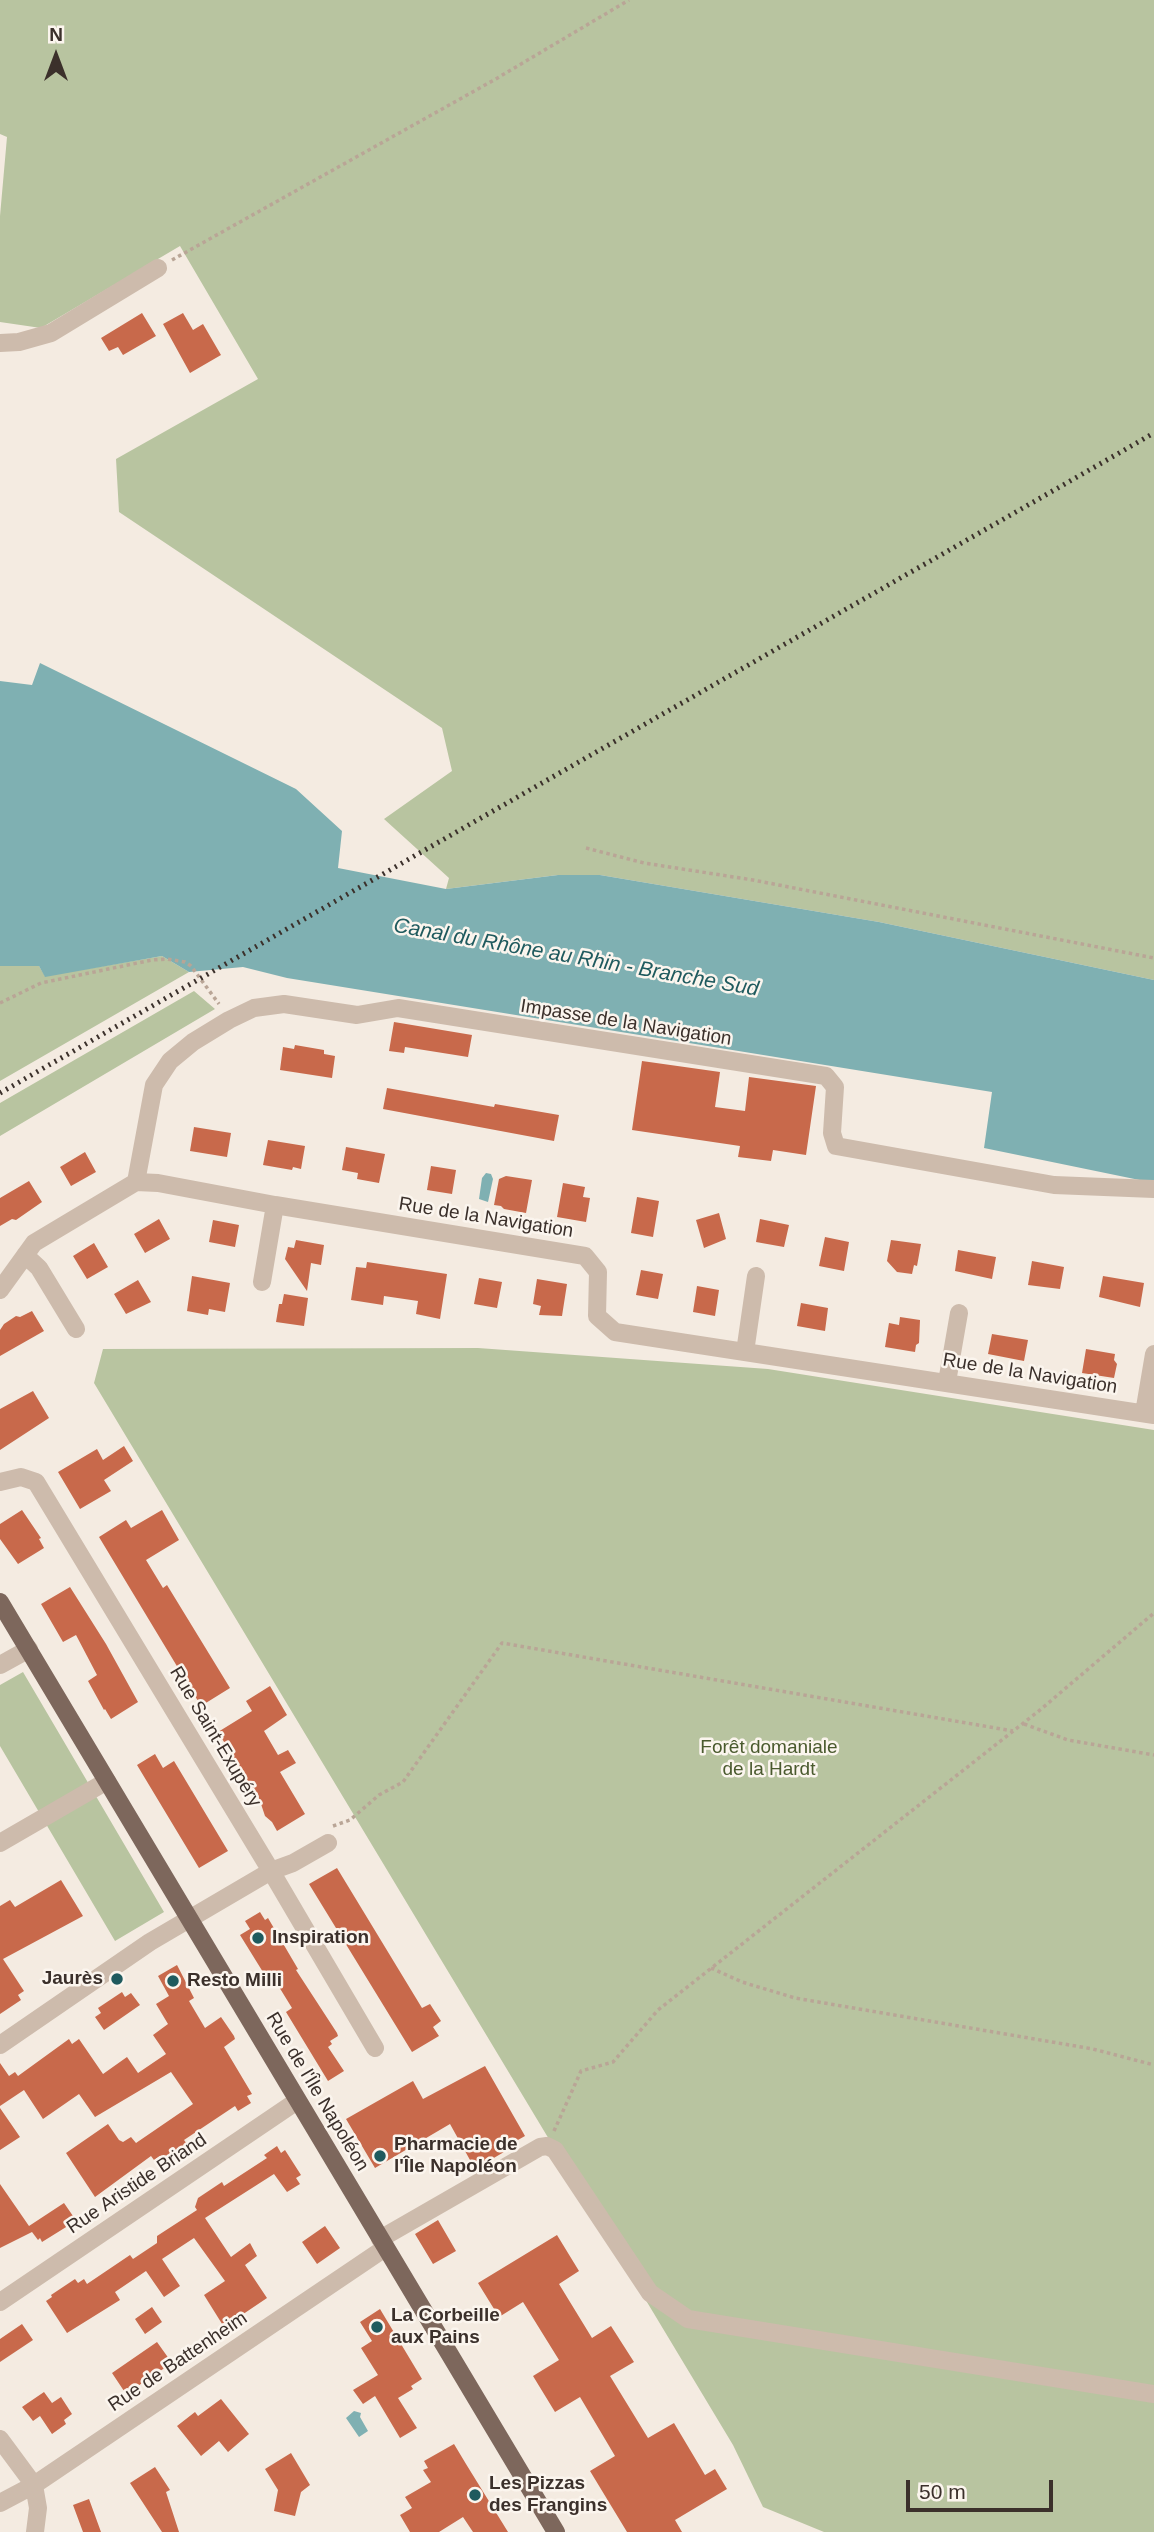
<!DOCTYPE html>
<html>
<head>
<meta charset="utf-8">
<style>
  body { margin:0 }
  #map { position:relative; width:1154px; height:2532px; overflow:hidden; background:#f4ebe1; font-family:Arial,sans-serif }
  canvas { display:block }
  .north { position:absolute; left:21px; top:21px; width:70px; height:70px; -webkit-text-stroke:5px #fbf5ee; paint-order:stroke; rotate:0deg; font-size:19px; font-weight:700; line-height:28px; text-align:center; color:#3b302b }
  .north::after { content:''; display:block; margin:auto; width:24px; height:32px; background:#3b302b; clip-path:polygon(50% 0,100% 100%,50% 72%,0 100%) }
  .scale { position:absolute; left:906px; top:2480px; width:147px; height:32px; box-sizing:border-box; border:4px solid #3b302b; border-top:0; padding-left:9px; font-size:21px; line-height:24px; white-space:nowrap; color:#3b302b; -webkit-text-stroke:5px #fbf5ee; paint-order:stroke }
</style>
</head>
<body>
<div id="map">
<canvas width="1154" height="2532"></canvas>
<div class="north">N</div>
<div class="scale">50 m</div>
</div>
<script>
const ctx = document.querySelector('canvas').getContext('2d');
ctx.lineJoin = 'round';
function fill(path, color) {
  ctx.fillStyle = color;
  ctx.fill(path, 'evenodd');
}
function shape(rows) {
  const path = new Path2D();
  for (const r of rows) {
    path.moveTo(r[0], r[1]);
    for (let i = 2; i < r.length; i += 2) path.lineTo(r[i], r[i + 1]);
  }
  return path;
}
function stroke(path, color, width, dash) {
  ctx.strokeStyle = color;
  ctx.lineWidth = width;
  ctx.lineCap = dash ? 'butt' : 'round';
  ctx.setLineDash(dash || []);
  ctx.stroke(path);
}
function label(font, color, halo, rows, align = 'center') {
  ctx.font = font + ' Arial,sans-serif';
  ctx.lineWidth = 5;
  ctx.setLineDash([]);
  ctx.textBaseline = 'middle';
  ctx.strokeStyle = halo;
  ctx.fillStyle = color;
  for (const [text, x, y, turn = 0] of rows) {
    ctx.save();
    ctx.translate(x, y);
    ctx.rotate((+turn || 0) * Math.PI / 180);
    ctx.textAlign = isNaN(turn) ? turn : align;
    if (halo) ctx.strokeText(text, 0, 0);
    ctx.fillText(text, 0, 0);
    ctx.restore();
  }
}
fill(shape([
  [0,0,1154,0,1154,980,879,922,600,875,558,875,446,889,449,878,384,819,452,771,442,728,119,512,116,459,258,379,180,246,41,328,0,322,0,216,7,137,0,134],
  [162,956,189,972,0,1081,0,966,39,966,45,976],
  [194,991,215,1009,0,1136,0,1103],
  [478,1348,768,1369,1154,1430,1154,2532,824,2532,763,2507,733,2445,94,1383,103,1349],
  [23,1672,164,1912,115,1941,0,1746,0,1685]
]), '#b8c4a0');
fill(shape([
  [40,663,296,789,342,831,338,868,446,889,558,875,600,875,879,922,1154,980,1154,1183,984,1148,992,1092,287,978,243,967,189,972,162,956,45,977,39,966,0,966,0,681,32,685],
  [486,1173,491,1174,493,1179,488,1202,479,1199,482,1178],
  [354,2411,361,2413,360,2417,368,2431,359,2437,346,2418]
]), '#7fb0b2');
fill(shape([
  [142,313,156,336,123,355,118,347,109,351,101,338],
  [183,313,193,330,203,324,221,355,190,373,163,324],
  [394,1022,472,1035,468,1057,405,1047,404,1053,389,1051],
  [295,1045,324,1050,324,1054,335,1056,332,1078,280,1070,283,1047,294,1049],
  [642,1061,720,1072,715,1107,745,1111,749,1077,816,1086,806,1155,773,1150,771,1161,738,1157,740,1146,632,1130],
  [387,1088,494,1107,495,1104,559,1115,554,1141,383,1109],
  [194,1127,231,1133,227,1157,190,1151],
  [268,1140,305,1146,301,1169,293,1167,292,1170,263,1165],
  [346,1147,385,1154,379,1183,357,1179,358,1173,342,1170],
  [85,1152,96,1172,71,1186,60,1167],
  [431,1166,456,1170,452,1194,427,1190],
  [506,1176,532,1180,526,1213,504,1209,501,1206,494,1205,499,1179],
  [29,1181,42,1202,16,1220,12,1219,0,1226,0,1198],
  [563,1183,585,1187,583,1197,590,1198,586,1222,557,1217],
  [637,1197,659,1201,653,1237,631,1233],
  [719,1213,726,1239,704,1248,696,1220],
  [159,1219,170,1239,145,1253,134,1234],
  [760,1219,789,1225,784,1247,756,1242],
  [213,1220,239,1225,235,1247,209,1242],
  [825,1237,849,1242,844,1271,819,1266],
  [296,1240,324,1245,321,1265,311,1263,307,1291,285,1259,288,1247,294,1248],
  [891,1240,921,1244,917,1266,914,1265,912,1274,897,1272,887,1261],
  [94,1243,108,1267,87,1279,73,1256],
  [958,1250,996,1257,992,1279,955,1271],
  [1032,1261,1064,1267,1060,1289,1028,1285],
  [367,1262,447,1274,440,1319,416,1314,418,1301,384,1296,383,1305,351,1300,356,1267,366,1268],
  [641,1270,663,1274,658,1299,636,1295],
  [192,1276,230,1283,225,1312,209,1309,208,1315,187,1311],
  [1103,1276,1144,1283,1140,1307,1099,1297],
  [479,1278,502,1282,497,1308,474,1304],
  [537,1279,567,1284,562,1316,539,1315,541,1306,533,1304],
  [138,1280,151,1302,126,1314,114,1294],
  [697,1286,719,1290,715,1316,693,1312],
  [284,1294,308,1298,304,1326,276,1322,279,1304,282,1304],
  [801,1303,828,1308,825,1331,797,1326],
  [32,1311,44,1331,0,1356,0,1330,4,1324,16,1316,20,1317],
  [900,1317,920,1320,919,1343,916,1345,915,1352,885,1347,889,1323,899,1325],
  [992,1334,1028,1340,1024,1361,988,1354],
  [1086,1349,1115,1354,1114,1360,1117,1364,1114,1378,1082,1373],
  [33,1391,49,1418,0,1450,0,1409],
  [124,1446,133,1461,104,1480,111,1491,80,1509,58,1472,97,1449,103,1460],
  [22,1510,41,1538,39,1539,44,1548,18,1564,0,1539,0,1524],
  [162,1510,179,1540,146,1560,163,1588,167,1585,230,1688,201,1706,99,1537,126,1520,131,1528],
  [70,1587,106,1644,138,1702,111,1719,105,1709,104,1710,88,1681,97,1675,76,1635,63,1642,41,1604],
  [270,1686,287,1715,264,1731,278,1755,288,1750,296,1763,280,1772,305,1814,277,1831,272,1822,265,1816,257,1792,255,1793,218,1732,252,1711,246,1701],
  [155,1754,163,1768,174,1761,228,1851,199,1868,137,1765],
  [337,1868,422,2008,430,2004,441,2021,433,2027,439,2036,412,2052,309,1884],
  [61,1880,83,1916,3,1959,24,1991,18,1995,21,2000,0,2014,0,1906,10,1900,15,1907],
  [260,1912,265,1920,268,1918,298,1969,296,1970,337,2033,338,2036,330,2041,332,2044,328,2047,344,2071,328,2081,286,2012,292,2008,276,1982,271,1985,240,1935,250,1929,245,1921],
  [177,1965,194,1998,189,2001,205,2028,221,2017,234,2036,235,2039,224,2047,252,2094,247,2096,251,2103,238,2111,235,2106,184,2140,187,2144,163,2160,160,2156,154,2160,151,2156,95,2197,66,2153,108,2124,119,2140,123,2142,131,2137,136,2143,193,2104,171,2072,95,2117,79,2094,43,2119,24,2090,0,2106,0,2063,9,2076,15,2072,18,2076,69,2039,72,2044,79,2039,103,2074,127,2057,138,2073,166,2054,153,2035,168,2024,156,2004,169,1996,158,1976],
  [122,1992,125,1997,131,1993,140,2005,104,2030,95,2017,101,2013,98,2008],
  [485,2066,525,2136,502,2149,504,2152,475,2169,450,2124,375,2168,346,2119,413,2081,423,2099],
  [0,2108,20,2137,0,2150],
  [277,2146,281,2153,285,2150,301,2175,296,2178,300,2184,287,2192,274,2174,205,2218,231,2257,250,2243,257,2256,245,2265,267,2298,224,2327,204,2295,225,2281,194,2238,162,2259,180,2286,164,2297,146,2271,115,2292,120,2300,67,2333,46,2301,52,2297,51,2295,75,2279,78,2283,84,2279,87,2284,130,2255,133,2259,157,2243,157,2236,197,2210,195,2207,198,2198,222,2182,224,2186,267,2158,264,2155],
  [0,2184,29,2226,64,2203,73,2216,68,2219,71,2224,42,2242,40,2238,38,2240,32,2232,0,2248],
  [438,2220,456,2251,433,2264,415,2234],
  [325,2226,340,2248,317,2264,302,2242],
  [557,2235,579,2271,559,2284,592,2338,611,2326,634,2362,610,2376,648,2438,674,2423,705,2475,715,2469,727,2489,675,2520,682,2532,627,2532,590,2471,615,2456,580,2397,555,2412,533,2376,559,2360,523,2302,499,2317,478,2283],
  [152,2307,162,2322,145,2334,135,2319],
  [380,2309,422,2379,411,2386,413,2389,398,2398,417,2428,400,2438,375,2396,363,2404,353,2390,378,2375,361,2348,372,2341,360,2322],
  [22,2324,33,2340,0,2362,0,2339],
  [157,2342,172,2363,126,2394,112,2373],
  [44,2392,52,2403,61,2397,72,2414,64,2420,66,2424,52,2434,40,2416,33,2421,22,2407],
  [221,2399,249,2434,228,2452,219,2441,201,2456,177,2426,195,2412,198,2416],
  [454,2444,466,2464,508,2532,473,2532,463,2517,439,2532,410,2532,400,2515,412,2508,405,2497,431,2482,423,2470,428,2468,424,2461],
  [291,2453,310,2485,301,2492,295,2516,274,2511,278,2490,265,2469],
  [155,2467,170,2490,166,2492,179,2532,162,2532,130,2483],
  [89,2499,101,2532,83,2532,73,2505]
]), '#c8694b');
stroke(shape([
  [172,260,494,80,629,0],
  [586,848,644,863,753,880,1154,958],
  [0,1003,41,983,152,960,167,959,185,962,191,966,219,1004],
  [1024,1724,1068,1740,1154,1755],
  [333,1826,350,1820,379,1795,403,1782,502,1643,1013,1731],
  [711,1968,742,1982,795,1998,1093,2049,1154,2065],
  [554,2131,581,2071,613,2062,658,2010,1040,1710,1154,1613]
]), '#b9a596', 3.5, [3.5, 3.5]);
stroke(shape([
  [0,343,19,342,51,333,158,268],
  [136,1182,154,1085,170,1061,193,1042,229,1020,254,1008,284,1004,357,1015,398,1008,826,1076,835,1087,832,1133,836,1146,1054,1185,1154,1189],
  [25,1255,39,1268,76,1329],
  [262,1282,275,1205],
  [0,1290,34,1243,136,1182,158,1183,275,1205,585,1256,598,1272,597,1316,615,1332,1154,1415],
  [745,1352,756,1276],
  [947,1382,959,1313],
  [1144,1413,1154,1354],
  [0,1482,21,1477,36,1482,271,1871,375,2048],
  [0,1665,29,1649],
  [0,1843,107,1781],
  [0,2045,150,1942,271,1871,293,1863,328,1843],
  [380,2239,540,2147,547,2146,555,2150,650,2293,688,2319,1154,2394],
  [0,2302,297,2101],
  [0,2439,34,2485,0,2503],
  [35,2532,38,2508,34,2485,385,2248]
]), '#cdbbac', 18);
stroke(shape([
  [0,1602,556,2532]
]), '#7d675c', 18);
stroke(shape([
  [0,1093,1154,433]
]), '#3b302b', 5, [2, 5]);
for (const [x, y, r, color] of [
  [258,1938,7,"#1f5a5e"],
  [117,1979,7,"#1f5a5e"],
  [173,1981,7,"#1f5a5e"],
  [380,2156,7,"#1f5a5e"],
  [377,2327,7,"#1f5a5e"],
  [475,2495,7,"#1f5a5e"]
]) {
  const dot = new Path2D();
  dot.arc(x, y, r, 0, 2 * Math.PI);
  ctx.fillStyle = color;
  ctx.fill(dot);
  stroke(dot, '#fbf5ee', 2.5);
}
label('19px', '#3b302b', '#fbf5ee', [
  ["Impasse de la Navigation",626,1023,9],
  ["Rue de la Navigation",486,1218,9],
  ["Rue de la Navigation",1030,1374,9],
  ["Rue Saint-Exupéry",215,1737,59],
  ["Rue de l'Île Napoléon",317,2092,59],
  ["Rue Aristide Briand",137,2184,-34],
  ["Rue de Battenheim",178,2362,-34]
]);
label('19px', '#4a5a2e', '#fbf5ee', [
  ["Forêt domaniale",769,1748],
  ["de la Hardt",769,1770]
]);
label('bold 19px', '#3b302b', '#fbf5ee', [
  ["Inspiration",272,1938],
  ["Jaurès",103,1979,"right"],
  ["Resto Milli",187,1981],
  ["Pharmacie de",394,2145],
  ["l'Île Napoléon",394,2167],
  ["La Corbeille",391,2316],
  ["aux Pains",391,2338],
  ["Les Pizzas",489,2484],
  ["des Frangins",489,2506]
], 'left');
label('italic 21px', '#1f5a5e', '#fbf5ee', [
  ["Canal du Rhône au Rhin - Branche Sud",576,958,10]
]);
</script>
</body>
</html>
